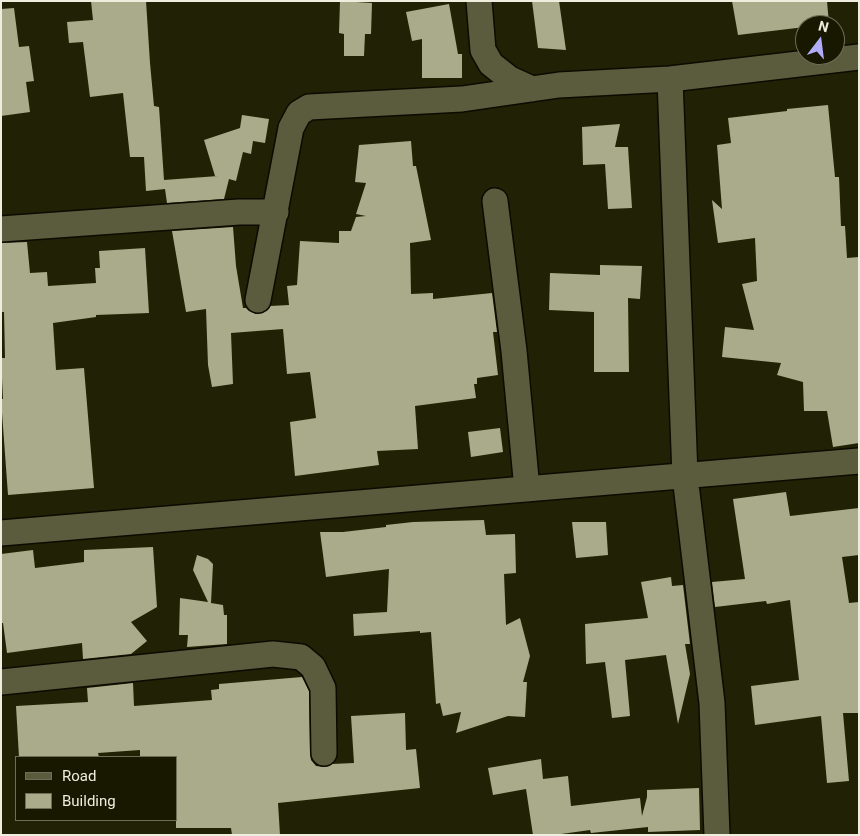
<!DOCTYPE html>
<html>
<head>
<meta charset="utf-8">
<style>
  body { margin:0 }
  #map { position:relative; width:860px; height:836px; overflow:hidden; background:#212205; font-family:Roboto,sans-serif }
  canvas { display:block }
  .frame { position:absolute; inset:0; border:2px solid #edeedd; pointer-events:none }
  .legend { position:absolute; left:15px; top:756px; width:162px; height:65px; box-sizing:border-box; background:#181800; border:1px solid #6d6e58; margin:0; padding:6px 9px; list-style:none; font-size:15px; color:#edeedd }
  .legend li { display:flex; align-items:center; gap:10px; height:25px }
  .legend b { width:25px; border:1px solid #6d6e58 }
  .north { position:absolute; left:795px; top:15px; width:50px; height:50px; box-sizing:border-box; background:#181800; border:1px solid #6d6e58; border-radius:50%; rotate:15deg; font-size:14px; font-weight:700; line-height:20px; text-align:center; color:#edeedd }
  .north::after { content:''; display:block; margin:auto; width:18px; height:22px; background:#b1adfa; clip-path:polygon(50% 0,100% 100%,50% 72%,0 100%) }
</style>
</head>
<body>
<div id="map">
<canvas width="860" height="836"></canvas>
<div class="frame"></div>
<ul class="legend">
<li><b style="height:6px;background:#5a5c3d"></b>Road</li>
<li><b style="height:14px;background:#a9ab8a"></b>Building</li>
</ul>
<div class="north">N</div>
</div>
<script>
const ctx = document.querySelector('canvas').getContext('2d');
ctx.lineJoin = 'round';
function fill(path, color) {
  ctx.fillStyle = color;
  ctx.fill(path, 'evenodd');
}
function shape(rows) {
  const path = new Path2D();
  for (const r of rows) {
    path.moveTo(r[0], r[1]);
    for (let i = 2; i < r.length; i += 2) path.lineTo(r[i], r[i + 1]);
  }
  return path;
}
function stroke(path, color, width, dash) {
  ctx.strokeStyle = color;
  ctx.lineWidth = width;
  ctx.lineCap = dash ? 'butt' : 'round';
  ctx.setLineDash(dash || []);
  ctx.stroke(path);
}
fill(shape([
  [91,1,146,1,150,63,154,106,159,107,164,180,218,176,215,176,204,140,240,128,242,115,269,119,265,143,253,141,251,154,243,152,236,181,229,179,224,199,167,203,165,189,146,191,144,157,130,157,123,93,90,97,83,42,69,43,67,22,93,20],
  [340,1,372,3,371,34,365,34,364,56,344,56,344,34,339,33],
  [532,1,559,1,566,50,538,48],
  [732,1,827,1,829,24,805,25,805,27,738,35],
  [449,4,458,54,462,54,462,78,422,78,422,39,412,41,406,12],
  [14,8,19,47,29,46,34,81,26,82,30,112,1,116,1,9],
  [828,105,835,177,839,177,841,226,845,226,847,258,859,257,859,443,833,447,827,411,804,411,803,382,777,375,781,363,722,357,725,327,754,330,742,284,757,281,755,238,718,243,712,200,722,209,717,145,731,143,728,118,787,111,787,109],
  [620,124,615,147,628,147,632,208,608,209,605,164,583,165,582,127],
  [411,141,413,166,416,166,431,240,410,243,411,294,433,293,433,299,492,293,497,332,493,332,498,375,477,378,477,384,474,384,476,398,415,406,418,449,377,451,379,465,295,476,290,422,316,418,310,372,287,374,283,329,231,333,233,384,212,387,208,365,206,309,186,312,172,231,233,227,236,266,243,308,246,308,249,311,256,314,263,313,270,306,289,305,287,286,297,285,300,241,339,243,339,231,351,231,356,217,366,216,356,214,366,183,355,182,359,145],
  [27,242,30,273,47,272,48,286,96,283,95,268,100,268,99,251,145,248,149,313,96,315,96,317,53,323,56,370,84,368,94,488,8,495,1,399,3,399,1,358,5,358,4,312,1,312,1,243],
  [600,265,642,266,640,299,628,298,629,372,594,372,594,312,549,310,550,273,600,275],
  [500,428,503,452,471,457,468,432],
  [786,492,790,516,859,508,859,555,842,557,849,603,859,602,859,713,843,713,849,781,827,783,821,716,755,725,751,686,799,680,790,600,767,604,766,601,715,607,712,582,745,579,733,499],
  [484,520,486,535,515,534,516,573,504,574,506,625,520,618,530,656,523,682,527,682,525,717,508,716,456,733,461,712,443,716,440,703,436,704,431,632,420,633,420,631,354,636,353,614,387,612,389,569,326,577,320,532,343,532,386,527,386,525,413,522],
  [572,522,606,522,608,555,576,558],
  [153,547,157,607,131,622,147,641,131,654,83,659,82,643,7,653,3,623,1,623,1,554,33,550,35,568,84,562,84,550],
  [197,555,208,559,213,564,211,603,223,605,224,615,227,615,227,644,187,647,188,635,179,635,180,598,208,602,193,570],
  [671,577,672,586,683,585,690,644,685,644,690,674,678,724,666,655,625,660,630,716,612,718,605,662,586,664,585,624,648,618,641,582],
  [302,677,309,691,310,753,311,760,316,766,325,767,332,764,354,763,351,716,405,713,406,750,416,749,420,788,278,803,280,835,232,835,231,828,176,828,176,757,140,757,140,750,98,753,99,757,19,757,16,706,88,702,87,688,133,683,134,706,212,700,211,690,219,689,219,684],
  [541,759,543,779,568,776,571,806,640,798,642,816,647,797,647,790,699,788,700,830,648,832,648,827,591,833,590,830,554,835,533,835,526,789,493,795,488,768]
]), '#a9ab8a');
const minor = shape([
  [479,1,483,50,491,64,510,79,532,89],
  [670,79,685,476,712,703,717,835],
  [495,201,514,351,527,489],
  [1,229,239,212,276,212],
  [258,300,291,128,299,113,309,107,462,99,559,85,670,79,859,57],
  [1,533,859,461],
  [1,682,273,654,301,657,313,667,323,688,324,753]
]);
stroke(minor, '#0b0b00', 28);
stroke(minor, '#5a5c3d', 25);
</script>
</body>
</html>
